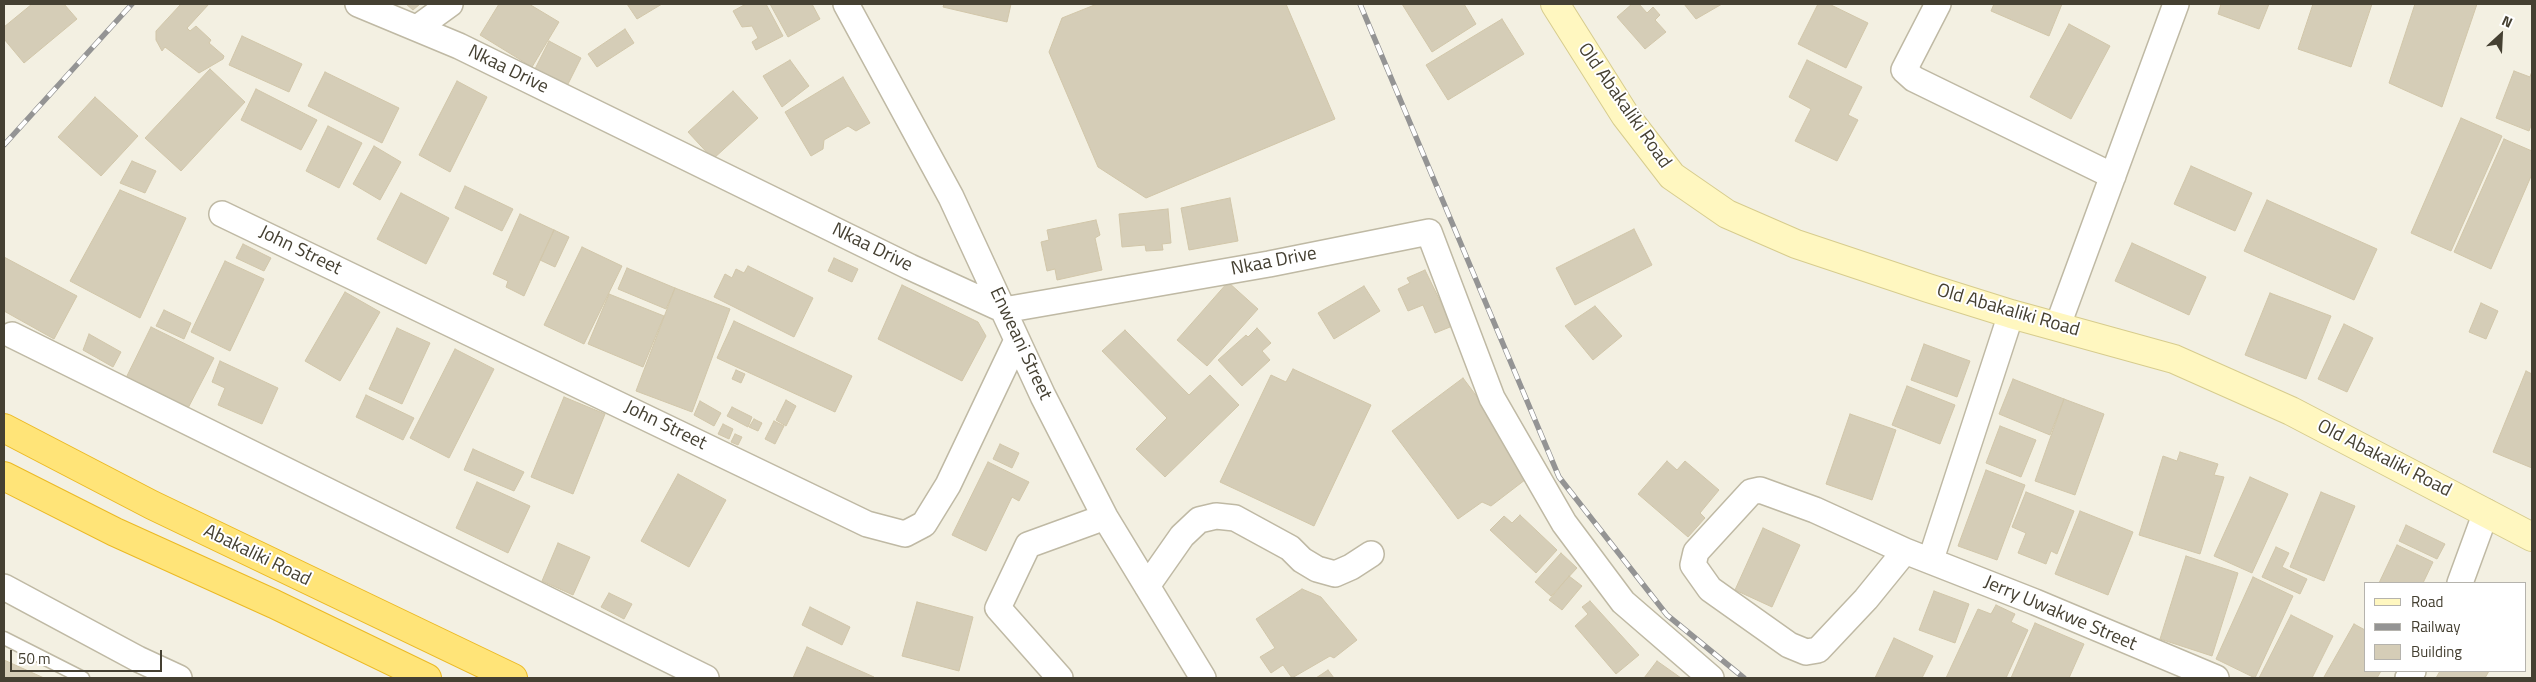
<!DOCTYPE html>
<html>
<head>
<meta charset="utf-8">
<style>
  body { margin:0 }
  #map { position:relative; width:2536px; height:682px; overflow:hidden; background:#f3f0e2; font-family:"Titillium Web",sans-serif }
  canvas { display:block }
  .frame { position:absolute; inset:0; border:5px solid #454032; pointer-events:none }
  .legend { position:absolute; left:2364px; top:582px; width:162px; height:90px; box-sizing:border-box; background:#fff; border:1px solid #b5b3ad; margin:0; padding:6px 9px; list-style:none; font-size:15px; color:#454032 }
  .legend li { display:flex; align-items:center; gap:10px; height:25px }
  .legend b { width:25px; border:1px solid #b5b3ad }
  .north { position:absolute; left:2476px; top:10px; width:50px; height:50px; -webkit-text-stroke:4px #fff; paint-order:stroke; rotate:25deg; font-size:14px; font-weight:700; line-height:20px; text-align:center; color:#454032 }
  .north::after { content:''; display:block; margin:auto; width:18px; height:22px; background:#454032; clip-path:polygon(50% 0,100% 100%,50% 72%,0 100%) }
  .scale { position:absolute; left:10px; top:650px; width:152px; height:22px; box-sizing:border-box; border:2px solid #454032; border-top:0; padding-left:6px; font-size:15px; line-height:18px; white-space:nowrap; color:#454032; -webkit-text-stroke:4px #fff; paint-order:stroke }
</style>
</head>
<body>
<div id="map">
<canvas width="2536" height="682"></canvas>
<div class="frame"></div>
<ul class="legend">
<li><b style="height:6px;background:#fff7c0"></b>Road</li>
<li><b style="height:6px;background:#949494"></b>Railway</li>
<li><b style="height:14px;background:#d5cdb7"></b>Building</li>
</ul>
<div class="north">N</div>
<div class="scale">50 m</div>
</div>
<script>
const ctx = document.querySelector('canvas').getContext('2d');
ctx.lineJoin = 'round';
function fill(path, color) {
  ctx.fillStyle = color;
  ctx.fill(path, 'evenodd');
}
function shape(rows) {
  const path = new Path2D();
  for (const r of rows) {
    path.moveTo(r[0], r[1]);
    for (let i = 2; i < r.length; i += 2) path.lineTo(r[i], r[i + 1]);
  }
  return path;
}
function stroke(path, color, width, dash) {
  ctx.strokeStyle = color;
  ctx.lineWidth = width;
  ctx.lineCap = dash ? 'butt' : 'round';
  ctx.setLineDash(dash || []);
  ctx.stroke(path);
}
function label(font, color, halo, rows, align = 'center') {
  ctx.font = font + ' "Titillium Web",sans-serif';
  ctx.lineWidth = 4;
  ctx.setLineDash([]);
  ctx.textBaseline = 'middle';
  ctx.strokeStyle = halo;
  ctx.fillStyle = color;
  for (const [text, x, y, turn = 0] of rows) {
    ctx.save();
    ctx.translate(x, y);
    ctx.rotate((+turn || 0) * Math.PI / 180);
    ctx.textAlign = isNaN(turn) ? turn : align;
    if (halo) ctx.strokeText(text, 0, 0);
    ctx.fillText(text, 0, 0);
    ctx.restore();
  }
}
const building = shape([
  [32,4,64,4,77,19,24,63,4,39,4,27,32,4],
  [181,4,209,4,187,28,190,31,196,26,211,40,209,43,224,56,223,59,199,73,165,47,162,51,156,40,156,31,181,4],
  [406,4,420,4,413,10,406,4],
  [499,4,529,4,559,22,532,67,480,35,499,4],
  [627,4,662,4,637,19,627,4],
  [746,4,766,4,783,36,756,50,752,42,758,38,752,26,742,27,733,11,746,4],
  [770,4,812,4,820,19,788,37,770,4],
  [944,4,1011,4,1007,22,943,7,944,4],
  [1097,4,1286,4,1335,119,1146,198,1098,167,1049,52,1062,18,1097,4],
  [1402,4,1464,4,1476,24,1432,52,1402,4],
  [1632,4,1639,4,1647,13,1653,7,1660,15,1655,20,1666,32,1645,49,1617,17,1632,4],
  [1684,4,1722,4,1696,19,1684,4],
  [1818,4,1829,4,1868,23,1846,68,1798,44,1818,4],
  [1994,4,2062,4,2049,36,1991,11,1994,4],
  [2221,4,2269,4,2259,29,2218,14,2221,4],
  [2313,4,2372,4,2351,67,2298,49,2313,4],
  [2415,4,2477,4,2442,107,2389,83,2415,4],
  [1502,19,1524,54,1448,100,1426,65,1502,19],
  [2069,24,2110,46,2071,119,2030,97,2069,24],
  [625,29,634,43,597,67,588,54,625,29],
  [242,36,302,64,289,92,229,65,242,36],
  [549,41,581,58,567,86,535,69,549,41],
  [790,60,809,86,782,107,763,76,790,60],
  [1807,60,1862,87,1848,115,1858,120,1837,161,1795,141,1811,109,1789,97,1807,60],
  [210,69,245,102,181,171,145,138,210,69],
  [2514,71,2530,77,2532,71,2532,123,2529,131,2496,118,2514,71],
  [325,72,399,108,382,143,308,106,325,72],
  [843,77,870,123,856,131,848,126,824,140,823,149,811,156,785,112,843,77],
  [457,81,487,97,450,172,419,155,457,81],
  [256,89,317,120,301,150,241,120,256,89],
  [733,91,758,118,713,159,688,132,733,91],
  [95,97,138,136,101,176,58,137,95,97],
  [2461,118,2502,136,2451,251,2411,233,2461,118],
  [328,126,362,143,339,188,306,171,328,126],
  [2504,139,2532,151,2532,174,2491,269,2454,252,2504,139],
  [374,146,401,162,380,200,353,184,374,146],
  [132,161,156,171,145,193,120,183,132,161],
  [2191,166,2252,193,2235,231,2174,204,2191,166],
  [465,186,513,209,502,231,455,208,465,186],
  [120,190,186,218,140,318,70,281,120,190],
  [401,193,449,218,426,264,377,239,401,193],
  [1230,198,1238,241,1189,250,1181,208,1230,198],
  [2267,200,2377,249,2354,300,2244,251,2267,200],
  [1168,209,1171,243,1162,244,1163,250,1146,251,1145,245,1122,247,1119,214,1168,209],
  [520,214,554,230,524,296,506,287,508,281,493,274,520,214],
  [1096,220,1100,235,1095,238,1102,270,1057,280,1055,269,1047,271,1041,242,1049,240,1047,230,1096,220],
  [1634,229,1652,265,1575,305,1556,268,1634,229],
  [554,230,569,237,555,267,540,260,554,230],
  [2132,243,2206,277,2189,315,2115,281,2132,243],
  [243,244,271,258,264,271,236,258,243,244],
  [582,247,622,266,584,344,544,325,582,247],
  [4,257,77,296,54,339,4,311,4,257],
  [834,258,858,269,852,282,828,271,834,258],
  [225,261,264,279,230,351,191,332,225,261],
  [748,266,813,298,794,337,714,297,725,274,732,278,736,269,744,273,748,266],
  [627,268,675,288,666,309,618,289,627,268],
  [1425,270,1446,313,1449,311,1455,325,1435,333,1423,305,1408,311,1398,289,1410,283,1407,278,1425,270],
  [1228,282,1258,309,1207,366,1177,340,1228,282],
  [902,285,978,322,986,336,962,381,878,339,902,285],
  [1364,286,1380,311,1334,339,1318,313,1364,286],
  [675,288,730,309,692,412,636,391,675,288],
  [345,292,380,312,340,381,305,361,345,292],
  [2270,293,2331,316,2306,379,2245,355,2270,293],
  [609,294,664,316,643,367,588,344,609,294],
  [2481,303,2498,311,2486,339,2469,332,2481,303],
  [1595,306,1622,336,1593,360,1565,326,1595,306],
  [164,310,191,323,184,339,156,326,164,310],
  [734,321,852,376,835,412,717,358,734,321],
  [2344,324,2373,338,2347,392,2318,379,2344,324],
  [151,327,214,358,186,412,124,382,151,327],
  [397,328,430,343,402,404,369,389,397,328],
  [1257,328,1271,343,1262,351,1270,360,1242,386,1218,360,1246,335,1248,337,1257,328],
  [1125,330,1189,395,1210,375,1239,405,1165,477,1136,449,1167,418,1102,351,1125,330],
  [89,334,121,352,113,367,83,350,89,334],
  [1924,344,1970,361,1957,397,1911,380,1924,344],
  [455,349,494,369,449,458,410,438,455,349],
  [220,361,278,388,262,424,218,405,225,388,212,382,220,361],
  [1293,369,1371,405,1314,526,1220,482,1271,375,1286,382,1293,369],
  [736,370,745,374,741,383,732,379,736,370],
  [2526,371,2532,374,2532,468,2493,452,2526,371],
  [1463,378,1534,473,1491,506,1482,502,1458,519,1392,431,1463,378],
  [2013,379,2064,399,2050,435,1999,414,2013,379],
  [1907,386,1955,405,1940,444,1892,425,1907,386],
  [366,395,414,418,403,440,356,417,366,395],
  [564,397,605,414,573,494,531,477,564,397],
  [2064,399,2104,414,2075,495,2035,481,2064,399],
  [786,400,796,406,786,426,776,420,786,400],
  [700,401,721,413,714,426,694,415,700,401],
  [732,407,752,417,748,427,727,416,732,407],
  [1850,414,1896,430,1872,500,1826,484,1850,414],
  [754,419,762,423,758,431,749,427,754,419],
  [774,421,784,426,775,444,765,439,774,421],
  [723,424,733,429,729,439,718,434,723,424],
  [2000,426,2036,440,2021,477,1986,463,2000,426],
  [735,434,742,437,738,445,731,442,735,434],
  [1000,444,1019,453,1012,468,993,459,1000,444],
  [473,449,524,472,514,491,464,470,473,449],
  [2180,452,2218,464,2214,475,2224,477,2200,554,2139,535,2163,456,2177,461,2180,452],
  [1667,461,1677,470,1685,461,1719,490,1700,513,1705,518,1688,537,1638,494,1667,461],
  [988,462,1029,482,1019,501,1012,497,986,551,952,535,988,462],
  [1986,470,2025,485,1997,560,1958,546,1986,470],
  [678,474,726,500,689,567,641,541,678,474],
  [2250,477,2288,494,2252,573,2214,556,2250,477],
  [477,482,530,506,508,553,456,528,477,482],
  [2026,492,2074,511,2057,554,2051,551,2046,564,2018,553,2026,533,2012,527,2026,492],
  [2321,492,2355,506,2324,581,2290,567,2321,492],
  [2080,511,2133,532,2108,595,2055,574,2080,511],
  [1520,515,1557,550,1536,573,1490,530,1504,516,1512,523,1520,515],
  [2406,525,2445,544,2437,559,2399,541,2406,525],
  [1763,528,1800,545,1772,607,1735,590,1763,528],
  [558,543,590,557,573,595,542,581,558,543],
  [2397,545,2433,562,2423,583,2379,583,2397,545],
  [2276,547,2289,553,2282,567,2307,579,2300,594,2262,577,2276,547],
  [1561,553,1577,568,1551,596,1535,582,1561,553],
  [2186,556,2238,573,2212,656,2160,639,2186,556],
  [1569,576,1582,586,1562,610,1549,600,1569,576],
  [2253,577,2293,596,2255,678,2216,659,2253,577],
  [1302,589,1321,597,1357,640,1334,658,1330,656,1292,678,1283,665,1271,673,1260,657,1275,648,1256,619,1302,589],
  [1934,591,1969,604,1955,643,1919,630,1934,591],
  [609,593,632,604,624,619,601,607,609,593],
  [1590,601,1639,655,1616,674,1575,626,1588,614,1582,607,1590,601],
  [917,602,973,617,959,671,902,656,917,602],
  [1996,605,2015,614,2011,622,2028,630,2006,678,1946,678,1978,609,1991,614,1996,605],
  [810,607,850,627,842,645,802,625,810,607],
  [2291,615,2333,636,2312,678,2259,678,2291,615],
  [2035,623,2084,644,2069,678,2011,678,2035,623],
  [2354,624,2365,630,2365,671,2381,671,2377,678,2327,678,2324,677,2354,624],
  [1894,638,1933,656,1922,678,1875,678,1894,638],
  [807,647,874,677,874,678,793,678,807,647],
  [4,660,44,678,4,678,4,660],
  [1657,661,1681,678,1644,678,1657,661],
  [1328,670,1334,678,1316,678,1328,670],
  [2440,671,2489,671,2485,678,2436,678,2440,671]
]);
fill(building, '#d5cdb7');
stroke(building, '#d1c6a9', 1);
const service = shape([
  [4,638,83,678]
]);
const minor = shape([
  [358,4,459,46,910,267,1004,310,1269,264,1429,232,1492,398,1564,523,1623,602,1711,678],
  [846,4,951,197,1043,396,1105,517,1203,678],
  [1938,4,1904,70,1914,79,2113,176],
  [417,28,450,4],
  [222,214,867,524,905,534,924,524,948,485,1017,340],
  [2058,325,2176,4],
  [12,335,706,678],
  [1905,551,1866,599,1818,650,1806,652,1789,645,1710,589,1693,565,1696,552,1751,492,1760,490,1815,510,1905,551,2035,602,2216,678],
  [1931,559,2011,314],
  [2460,583,2486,512],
  [1147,586,1182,536,1199,520,1216,516,1235,518,1290,548,1302,560,1317,569,1335,574,1351,567,1371,554],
  [4,587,138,659,179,678],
  [1060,678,998,608,1028,545,1105,517],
  [2408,678,2413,671]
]);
const secondary = shape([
  [1555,4,1625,115,1672,176,1727,214,1796,244,1928,288,2011,314,2174,359,2291,411,2532,537]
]);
const trunk = shape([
  [4,428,152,505,513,678],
  [4,476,115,532,274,604,427,678]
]);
stroke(service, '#bfb9a4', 15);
stroke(minor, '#bfb9a4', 28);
stroke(secondary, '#d7cc8d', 30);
stroke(trunk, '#ebb924', 30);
stroke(service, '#fff', 12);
stroke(minor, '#fff', 25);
stroke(secondary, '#fff7c0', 28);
stroke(trunk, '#ffe478', 28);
const rail = shape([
  [1360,4,1559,477,1667,615,1744,678],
  [4,145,132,4]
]);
stroke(rail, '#949494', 5.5);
stroke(rail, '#fff', 4, [11]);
label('19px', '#454032', '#fff', [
  ["Nkaa Drive",508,70,26],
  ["Old Abakaliki Road",1624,106,55],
  ["Nkaa Drive",872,248,26],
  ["John Street",300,251,26],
  ["Nkaa Drive",1274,262,-11],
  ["Old Abakaliki Road",2008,311,16],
  ["Enweani Street",1020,344,65],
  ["John Street",665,426,26],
  ["Old Abakaliki Road",2384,459,27],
  ["Abakaliki Road",257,556,26],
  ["Jerry Uwakwe Street",2060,614,23]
]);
</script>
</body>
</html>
